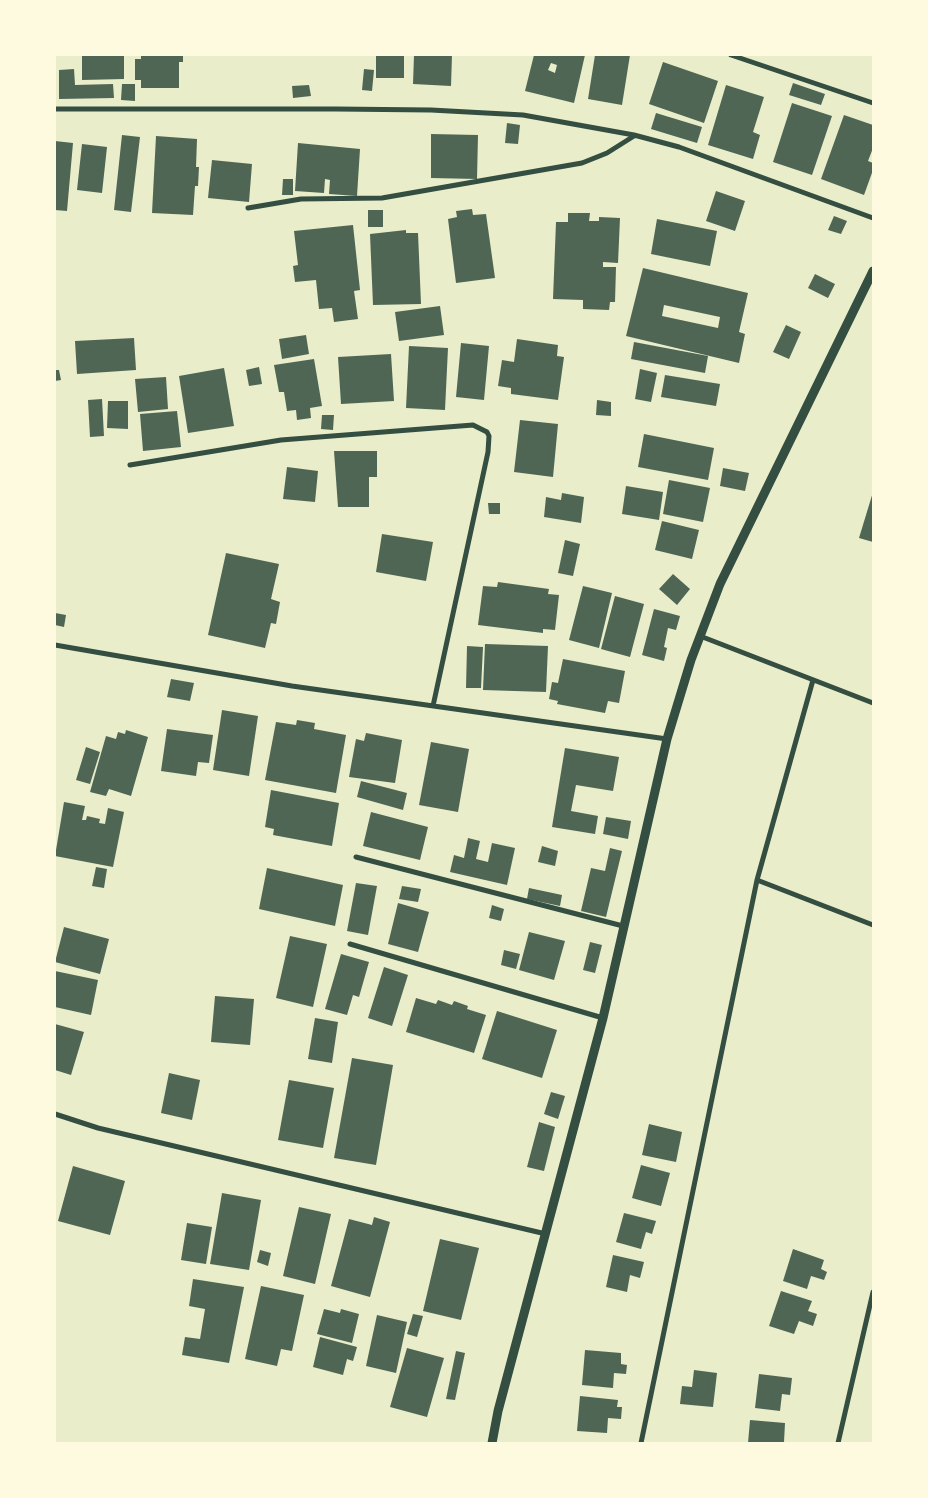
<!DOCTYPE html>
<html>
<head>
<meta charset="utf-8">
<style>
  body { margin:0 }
  #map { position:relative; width:928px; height:1498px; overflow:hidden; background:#e9edc9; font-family:Lato,sans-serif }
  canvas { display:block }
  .frame { position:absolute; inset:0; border:56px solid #fefae0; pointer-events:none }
</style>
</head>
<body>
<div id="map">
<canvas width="928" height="1498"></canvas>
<div class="frame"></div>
</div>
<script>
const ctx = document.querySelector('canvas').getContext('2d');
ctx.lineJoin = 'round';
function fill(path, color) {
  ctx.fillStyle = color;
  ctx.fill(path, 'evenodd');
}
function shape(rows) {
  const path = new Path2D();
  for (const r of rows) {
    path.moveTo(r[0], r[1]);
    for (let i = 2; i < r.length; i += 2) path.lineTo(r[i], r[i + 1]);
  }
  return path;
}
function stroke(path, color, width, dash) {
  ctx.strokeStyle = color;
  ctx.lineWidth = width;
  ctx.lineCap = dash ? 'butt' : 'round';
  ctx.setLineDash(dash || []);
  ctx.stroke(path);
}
fill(shape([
  [82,55,124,55,124,79,82,80],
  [141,55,183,55,183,62,179,62,179,88,141,88,141,80,135,80,135,59,141,59],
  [376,55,404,55,404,78,376,78],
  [414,55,452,55,451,86,413,84],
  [534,55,585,55,574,103,525,91],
  [551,63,557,65,555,73,548,70],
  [595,55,630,55,622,105,588,99],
  [663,62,718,81,704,123,649,104],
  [74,69,75,85,113,84,114,98,59,99,59,70],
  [364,69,374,70,372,91,362,90],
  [793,83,825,94,821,105,789,95],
  [122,84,135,84,135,101,121,100],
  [309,85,311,96,293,98,292,86],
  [726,85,764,97,753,132,760,135,753,159,708,145],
  [792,103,832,116,812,175,773,162],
  [656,113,702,127,697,143,651,129],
  [844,115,873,125,873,148,868,161,873,163,873,170,864,195,821,179],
  [507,123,520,125,518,144,505,143],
  [431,134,478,135,477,179,431,178],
  [122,135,140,137,131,212,114,210],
  [156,136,197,139,196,167,199,167,198,186,195,186,193,215,152,213],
  [55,141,73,143,67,211,55,210],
  [298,143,360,149,357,196,329,194,330,180,325,179,324,193,295,191],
  [82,144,107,147,102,193,77,190],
  [212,160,252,164,249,202,208,198],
  [283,179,293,179,293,195,282,195],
  [716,191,745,201,735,231,706,221],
  [472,209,473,215,486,214,495,278,456,283,448,219,457,217,456,211],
  [368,210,383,210,383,227,368,227],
  [568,213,590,213,589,221,599,221,599,217,620,218,618,263,603,262,603,267,616,267,615,302,610,302,609,310,583,309,583,300,553,299,556,222,568,222],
  [834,216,847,221,841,234,828,230],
  [657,219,717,231,710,266,651,254],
  [353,225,360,290,354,291,358,319,334,322,332,308,319,309,316,280,295,282,293,266,298,265,294,231],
  [406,230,406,233,418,233,421,304,373,305,370,234],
  [643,268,748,293,739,332,745,334,739,363,626,336],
  [664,305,720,317,718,328,662,316],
  [815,274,835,284,828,298,808,288],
  [440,306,444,335,399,341,395,312],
  [786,325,801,332,789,359,773,352],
  [306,335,309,354,282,359,279,339],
  [134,338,136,370,77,374,75,341],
  [517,339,558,345,557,356,564,357,558,400,511,394,511,388,498,386,502,360,514,362],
  [634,342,708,356,705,373,631,359],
  [461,343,489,346,484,400,456,397],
  [409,346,448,348,445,410,406,408],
  [391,354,394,401,341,404,338,357],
  [314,359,322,406,310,408,311,418,297,420,296,410,287,411,284,392,279,392,274,365],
  [259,367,262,384,249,386,246,370],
  [224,368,234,426,188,433,179,376],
  [640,369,657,373,651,402,635,399],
  [55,370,59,370,61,380,55,381],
  [665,375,720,384,716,406,661,397],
  [166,377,168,409,138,412,135,379],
  [102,399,104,436,90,437,88,400],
  [597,400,611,402,611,416,596,415],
  [108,401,128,401,128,429,107,428],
  [177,411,181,447,143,451,140,414],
  [322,415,334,415,333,430,321,429],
  [520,420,558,424,553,477,514,472],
  [644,434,714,448,708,480,638,467],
  [334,451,377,451,377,477,369,477,369,507,338,507],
  [287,467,318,471,315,502,283,499],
  [723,468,749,473,745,491,720,486],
  [669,480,710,488,703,522,663,514],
  [626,486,663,492,659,520,622,514],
  [873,492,873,542,859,538],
  [562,493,584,497,581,523,544,517,546,497,561,500],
  [488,503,500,503,500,514,489,514],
  [662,521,699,530,692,559,655,550],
  [382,534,433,542,426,581,376,572],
  [565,540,580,544,573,576,558,573],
  [226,553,279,564,271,599,280,602,276,624,271,623,265,648,208,635],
  [673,574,690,589,677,605,659,589],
  [498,582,549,589,548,594,559,595,555,630,543,629,543,633,478,625,483,586,497,587],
  [583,586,612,593,599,648,569,640],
  [615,596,644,604,630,657,601,649],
  [654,609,680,616,676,630,668,628,664,647,667,648,664,661,642,655],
  [55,613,66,615,64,627,55,625],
  [485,644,548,646,546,692,483,690],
  [467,646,483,647,481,688,466,688],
  [563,659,625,671,619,703,608,701,605,713,557,704,558,701,549,699,552,682,558,683],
  [171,679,194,683,190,701,167,697],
  [222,710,258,716,249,776,213,770],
  [297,720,315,723,314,729,346,735,336,793,265,780,276,722,296,725],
  [167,729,213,735,209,763,198,762,196,776,161,771],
  [126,730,148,737,131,796,109,789,106,796,90,792,106,736,116,739,118,732,125,734],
  [366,733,402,740,395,783,349,777,356,739,364,741],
  [431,742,469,749,458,812,419,805],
  [86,747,100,752,90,784,76,780],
  [565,748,619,757,613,791,576,785,571,811,598,816,595,834,552,827],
  [361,781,407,793,403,810,357,797],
  [271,790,339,803,332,846,273,835,274,829,265,827],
  [64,802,85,806,82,820,86,820,87,816,100,819,99,823,105,824,108,808,124,812,113,867,55,856],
  [371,812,428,827,420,860,363,846],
  [606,817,631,821,628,839,603,834],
  [468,838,480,841,476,859,488,862,492,843,515,848,507,885,450,872,454,855,464,858],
  [542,846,558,851,555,866,538,862],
  [610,848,622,851,606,917,581,911,591,868,605,871],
  [96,867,107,869,104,888,92,886],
  [267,868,343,885,335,926,259,909],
  [356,883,377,886,368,935,347,931],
  [402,886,421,889,418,902,399,899],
  [529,888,562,895,560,906,527,899],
  [398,903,429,912,418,952,388,944],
  [492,905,504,909,501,921,489,918],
  [64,927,109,939,100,974,55,962],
  [529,932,565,941,554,980,519,970],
  [290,936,327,944,313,1007,276,998],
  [590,942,602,945,595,973,583,970],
  [504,950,520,954,516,969,501,965],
  [341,954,369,962,359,997,353,995,347,1015,325,1009],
  [384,967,408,975,392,1026,368,1018],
  [55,971,98,980,91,1015,55,1007],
  [215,996,254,999,250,1045,211,1042],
  [416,998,436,1004,438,1000,452,1005,454,1001,468,1006,467,1009,486,1015,474,1053,406,1032],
  [497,1011,557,1030,542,1078,482,1059],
  [315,1018,338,1022,332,1063,308,1059],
  [55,1024,84,1032,71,1075,55,1070],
  [352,1058,393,1065,376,1165,334,1158],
  [169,1073,200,1080,192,1120,161,1113],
  [289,1080,334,1088,323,1148,278,1140],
  [551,1092,565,1096,558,1119,544,1114],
  [539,1122,555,1127,544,1171,527,1167],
  [649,1124,682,1132,676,1162,642,1155],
  [641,1165,670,1173,661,1206,632,1198],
  [73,1166,125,1181,110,1235,58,1221],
  [222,1193,261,1200,249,1270,210,1264],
  [299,1207,331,1214,315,1284,283,1276],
  [624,1213,656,1221,652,1234,646,1232,641,1249,616,1242],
  [374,1217,390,1222,370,1297,331,1286,349,1219,372,1225],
  [187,1223,212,1227,206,1264,181,1260],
  [440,1239,479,1248,461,1320,423,1311],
  [793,1249,824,1260,821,1269,827,1272,824,1280,811,1276,807,1289,783,1281],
  [260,1250,271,1253,268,1266,257,1262],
  [613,1255,644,1262,640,1278,630,1275,627,1292,606,1287],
  [193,1279,244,1287,229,1363,182,1355,185,1337,200,1339,205,1309,189,1306],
  [261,1286,304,1295,292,1351,281,1349,277,1366,245,1359],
  [781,1291,812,1301,808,1311,817,1314,813,1326,799,1321,794,1334,769,1326],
  [324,1309,340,1313,341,1309,359,1314,352,1343,317,1334],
  [413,1314,423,1316,417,1337,407,1334],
  [377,1315,407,1322,396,1373,366,1366],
  [320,1337,357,1347,353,1361,347,1359,343,1375,313,1367],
  [407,1348,444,1358,427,1417,390,1407],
  [585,1350,621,1353,621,1364,627,1365,626,1374,614,1373,613,1388,582,1385],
  [456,1351,465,1353,455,1400,446,1399],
  [694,1370,717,1373,713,1407,680,1404,682,1386,692,1387],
  [759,1374,792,1378,790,1395,782,1394,780,1411,755,1408],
  [580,1396,618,1400,617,1407,622,1407,621,1419,608,1418,607,1433,577,1431],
  [750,1420,785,1423,784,1442,748,1443]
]), '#4f6655');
stroke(shape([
  [731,55,873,103],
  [55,109,336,109,431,110,523,115,634,135,679,147,873,218],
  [248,208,301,199,382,198,582,163,607,153,634,136],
  [130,465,281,440,473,425,487,432,489,436,488,452,433,706],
  [700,636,873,703],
  [55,645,292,686,667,739],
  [813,680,757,880,873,925],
  [356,857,623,926],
  [350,944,603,1018],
  [55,1114,98,1128,546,1234],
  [641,1443,757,880],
  [838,1443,873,1292]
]), '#344e41', 5);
stroke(shape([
  [492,1443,498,1411,603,1018,667,739,691,660,720,584,873,271]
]), '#344e41', 9);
</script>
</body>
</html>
